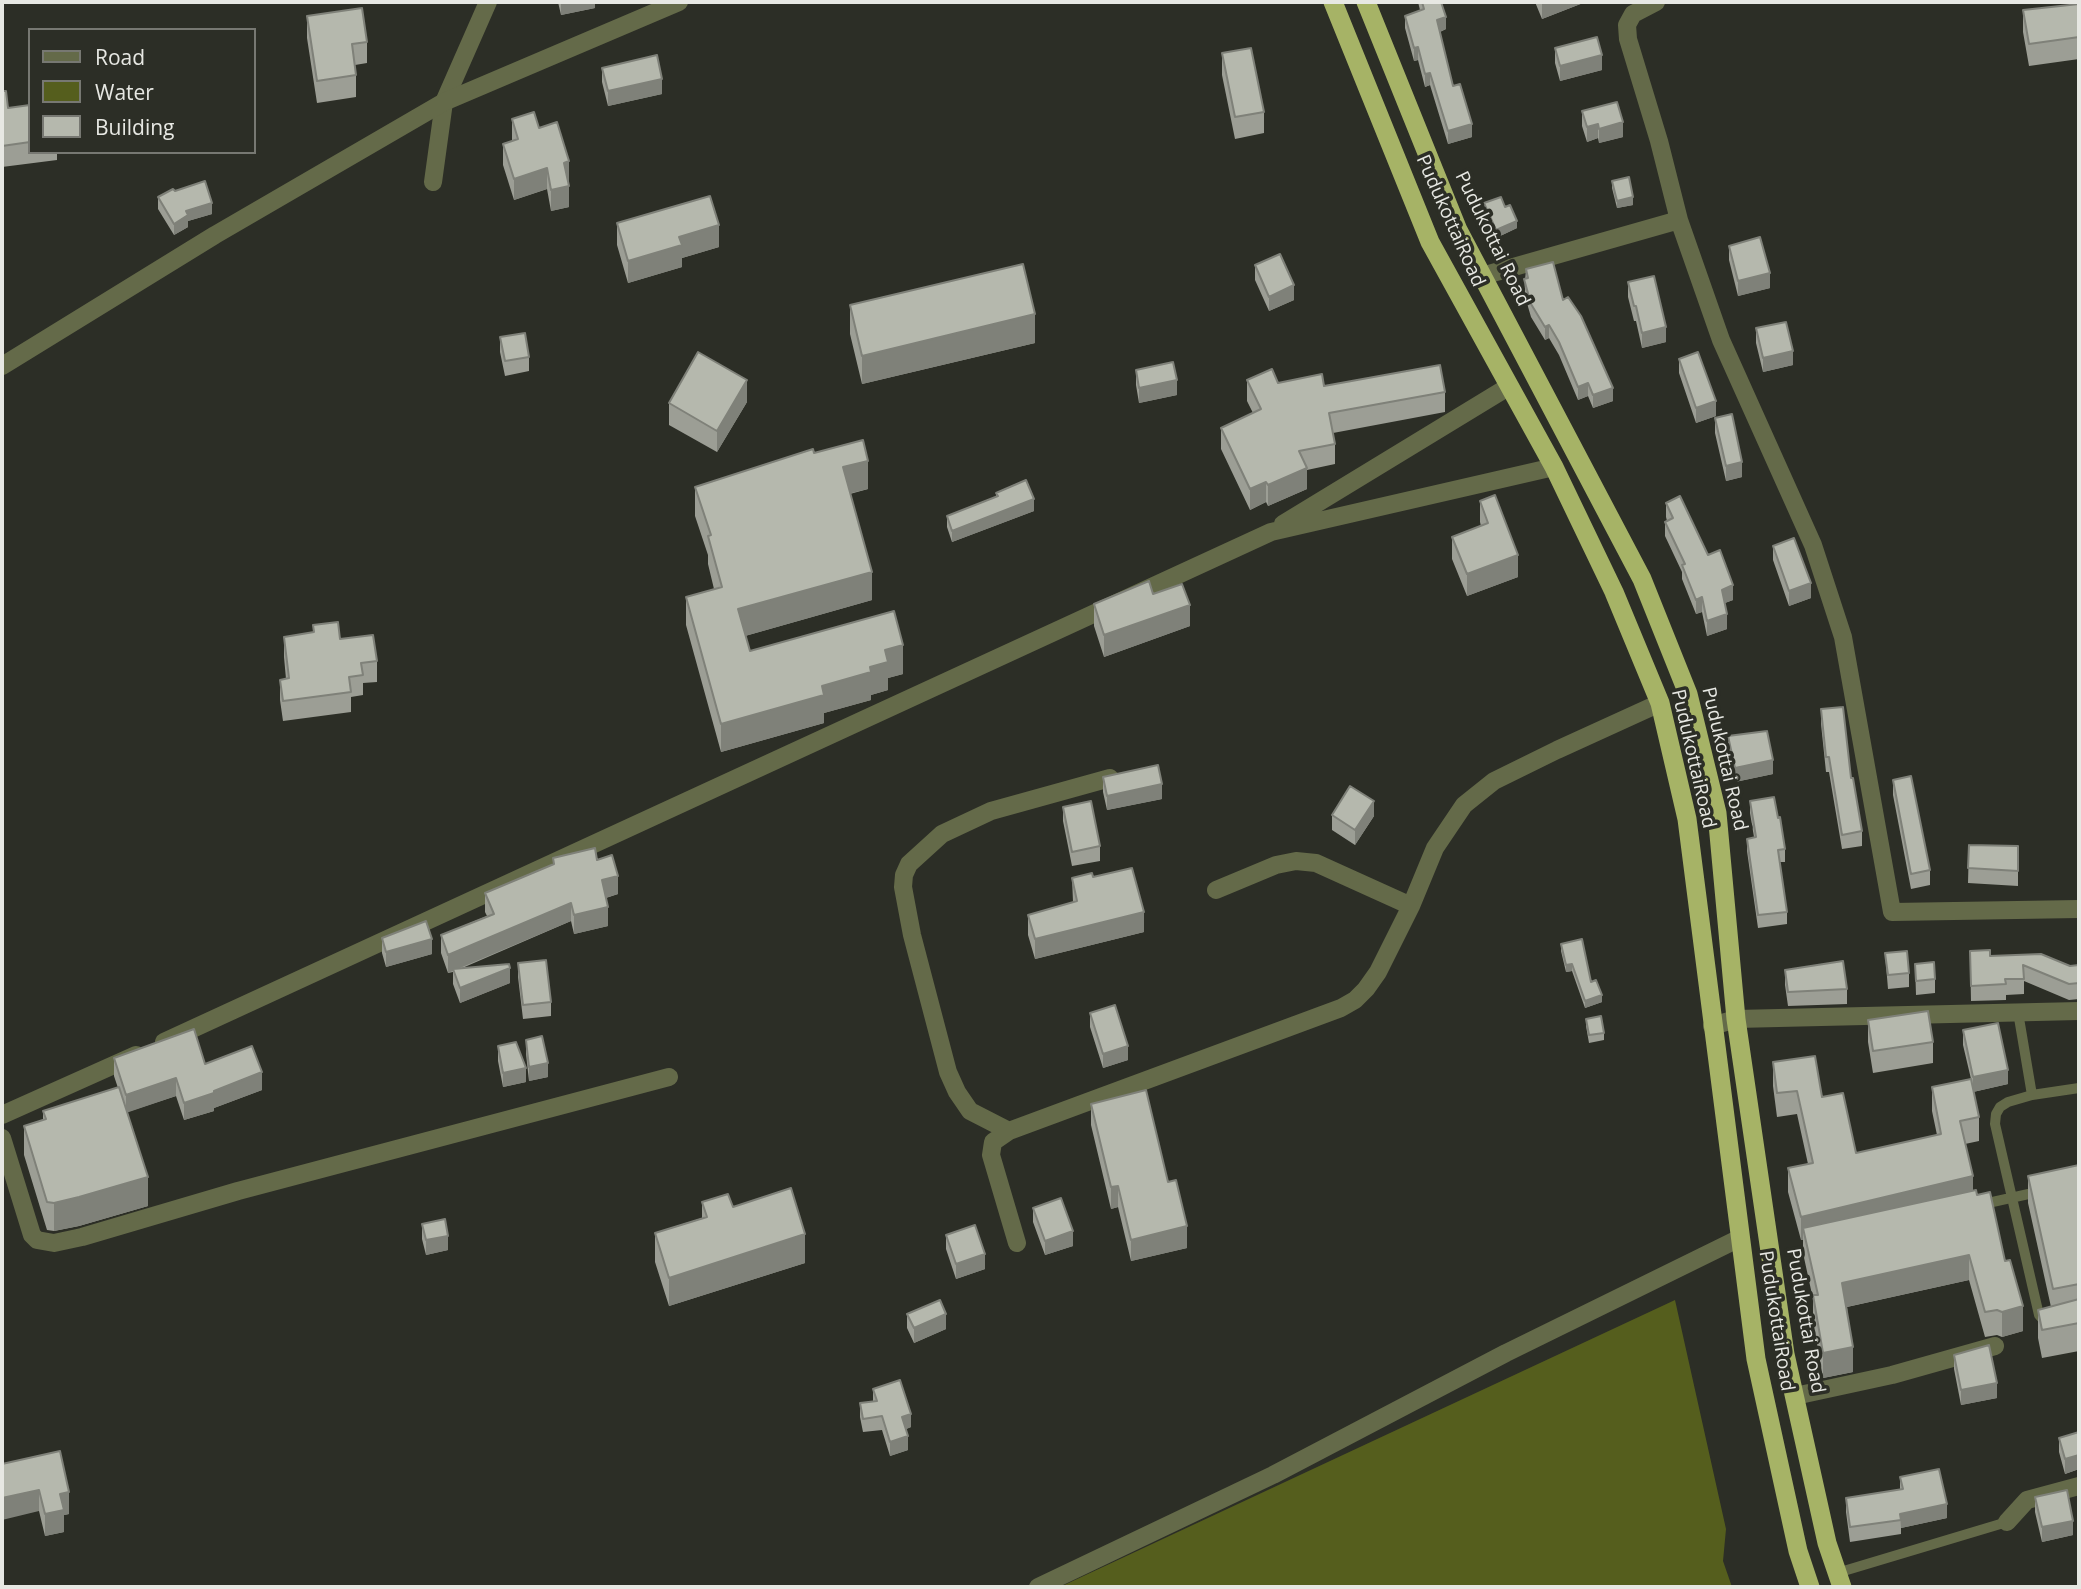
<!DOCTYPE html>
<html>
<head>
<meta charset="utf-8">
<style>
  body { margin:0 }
  #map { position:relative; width:2081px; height:1589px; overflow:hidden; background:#2c2e26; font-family:"Open Sans",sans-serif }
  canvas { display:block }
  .frame { position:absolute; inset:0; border:4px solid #e7e8e3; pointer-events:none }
  .legend { position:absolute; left:28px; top:28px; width:228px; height:126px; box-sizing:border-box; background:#2c2e26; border:2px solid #777872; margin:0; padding:9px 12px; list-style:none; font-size:21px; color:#e7e8e3 }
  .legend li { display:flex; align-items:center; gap:14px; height:35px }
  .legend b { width:35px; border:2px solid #777872 }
</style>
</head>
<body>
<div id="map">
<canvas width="2081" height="1589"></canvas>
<div class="frame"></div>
<ul class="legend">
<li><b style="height:9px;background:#646a49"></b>Road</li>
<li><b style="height:19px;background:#555e1d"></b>Water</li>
<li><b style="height:19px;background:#b5b8ad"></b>Building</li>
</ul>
</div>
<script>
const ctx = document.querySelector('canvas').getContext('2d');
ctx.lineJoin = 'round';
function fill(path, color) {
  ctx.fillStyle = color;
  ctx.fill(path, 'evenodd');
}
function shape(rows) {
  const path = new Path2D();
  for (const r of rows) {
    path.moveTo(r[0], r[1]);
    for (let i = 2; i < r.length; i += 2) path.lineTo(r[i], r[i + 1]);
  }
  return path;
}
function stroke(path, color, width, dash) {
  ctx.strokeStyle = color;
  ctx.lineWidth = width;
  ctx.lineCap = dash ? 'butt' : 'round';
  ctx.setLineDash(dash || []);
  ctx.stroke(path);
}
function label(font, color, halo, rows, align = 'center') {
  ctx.font = font + ' "Open Sans",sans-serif';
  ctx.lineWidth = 7;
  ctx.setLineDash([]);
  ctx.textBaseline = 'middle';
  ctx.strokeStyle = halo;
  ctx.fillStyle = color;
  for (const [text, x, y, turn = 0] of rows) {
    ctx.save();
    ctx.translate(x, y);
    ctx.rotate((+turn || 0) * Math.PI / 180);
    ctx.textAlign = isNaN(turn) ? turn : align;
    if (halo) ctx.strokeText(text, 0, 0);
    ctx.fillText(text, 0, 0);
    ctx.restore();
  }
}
fill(shape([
  [1675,1300,1726,1529,1723,1561,1732,1587,1060,1587]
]), '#555e1d');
stroke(shape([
  [2018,1012,2032,1095],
  [1979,1205,2042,1191],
  [2046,1323,2039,1315,1995,1124,1996,1114,2000,1107,2008,1102,2032,1095,2079,1088],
  [1837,1573,2007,1522]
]), '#646a49', 10);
stroke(shape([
  [1656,2,1633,14,1627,25,1628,39,1659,141,1679,220,1721,340,1813,545,1843,637,1892,912,2079,909],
  [433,182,444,102,488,2],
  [1482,276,1679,220],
  [1216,890,1276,865,1296,861,1316,863,1411,906],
  [1009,1131,970,1111,957,1092,948,1072,912,935,903,887,904,875,909,864,942,834,991,811,1110,778],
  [2,1138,32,1235,37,1240,54,1243,82,1237,238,1191,669,1077],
  [1017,1243,991,1155,993,1142,1009,1131,1341,1008,1355,1000,1366,989,1378,972,1411,906,1435,848,1464,805,1494,781,1557,750,1660,703],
  [1795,1396,1892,1375,1995,1346],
  [2007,1522,2027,1500,2079,1486],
  [1038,1587,1273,1475,1506,1353,1740,1238]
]), '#646a49', 18);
stroke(shape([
  [2,366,215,235,444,102,679,2],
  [1283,524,1508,387],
  [1712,1026,1736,1019,2079,1011],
  [164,1042,1271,532,1554,467],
  [2,1115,136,1055]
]), '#646a49', 18);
stroke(shape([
  [1333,2,1430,242,1554,467,1614,592,1660,703,1687,819,1756,1359,1798,1551,1810,1587],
  [1366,2,1458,230,1642,579,1688,694,1717,813,1736,1019,1785,1354,1827,1543,1842,1587]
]), '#a6b366', 19);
fill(shape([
  [558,2,595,2,595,8,561,15],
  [1418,2,1441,2,1446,29,1440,32,1453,86,1472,137,1448,144,1430,85,1425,87,1418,60,1414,61,1405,28,1405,16,1420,10],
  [1535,2,1583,2,1583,3,1542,19],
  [2079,4,2079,59,2029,66,2023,32,2023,10],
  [307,16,367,42,367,63,355,65,356,75,356,97,317,103,307,38],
  [1555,48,1602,70,1560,81,1555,63],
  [1222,53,1264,112,1264,133,1235,139,1222,75],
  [602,68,662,94,608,106,602,82],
  [2,91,8,108,30,105,30,152,57,152,57,160,2,167],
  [1582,111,1623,137,1599,143,1598,138,1587,142,1582,126],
  [512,119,539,128,569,182,568,183,569,207,551,211,547,189,514,200,503,165,503,144,512,141],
  [1612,181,1633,205,1617,208,1612,188],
  [175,191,212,214,188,221,188,227,174,235,158,209,158,197],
  [1484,203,1505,207,1517,228,1496,238,1484,210],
  [617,223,719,247,682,258,682,267,628,283,617,245],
  [1729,246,1770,288,1738,296,1729,260],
  [1255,265,1294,300,1269,311,1255,280],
  [1526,269,1563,300,1613,401,1593,408,1588,396,1578,400,1559,355,1549,338,1545,340,1531,317,1524,293],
  [1628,282,1666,342,1642,348,1636,321,1634,321,1628,297],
  [850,305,1035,343,862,384,850,334],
  [1756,328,1793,365,1763,372,1756,343],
  [500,337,529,357,529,371,505,376,500,352],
  [1679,359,1716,416,1696,423,1679,373],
  [1136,370,1177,395,1139,403,1136,385],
  [1247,380,1324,386,1445,392,1445,412,1333,433,1335,444,1335,464,1307,470,1307,489,1268,506,1266,502,1250,510,1221,449,1221,428,1253,413,1247,401],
  [747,402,717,452,669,425,669,403],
  [1715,418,1742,477,1726,481,1715,433],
  [814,453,868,489,850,494,872,600,745,636,750,651,903,674,888,678,888,690,871,695,871,700,824,713,824,723,721,752,686,625,686,597,714,589,708,564,708,555,695,516,695,487],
  [996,493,1034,511,952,542,947,527,947,516,996,497],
  [1480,501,1518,577,1467,596,1452,559,1452,537,1481,526,1480,522],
  [1666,503,1708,555,1733,600,1725,603,1727,629,1707,636,1702,612,1696,614,1682,579,1682,572,1665,536,1665,522,1667,521,1666,517],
  [1773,546,1811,598,1789,606,1773,560],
  [1153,594,1190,626,1104,657,1094,626,1094,604],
  [313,625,340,639,377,661,377,682,363,683,363,695,351,697,351,712,283,721,280,700,280,680,286,679,284,657,284,637,313,633],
  [1821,709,1862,831,1862,846,1842,849,1829,772,1826,772,1821,724],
  [1728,736,1773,774,1735,782,1728,751],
  [1103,777,1162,799,1107,810,1103,792],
  [1893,780,1930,870,1930,885,1911,889,1893,795],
  [1750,801,1778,818,1785,849,1785,862,1779,862,1787,912,1787,924,1758,928,1747,851,1747,839,1754,837,1750,813],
  [1063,807,1100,846,1100,861,1072,866,1063,821],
  [1332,815,1374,816,1355,845,1332,830],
  [1969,845,2018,846,2018,886,1968,883],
  [553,858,597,860,618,894,606,898,608,926,574,934,571,921,460,969,510,983,460,1003,453,984,453,972,448,973,441,953,441,935,487,916,485,912,485,893,553,864],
  [1093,877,1144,932,1035,959,1028,935,1028,915,1073,902,1072,878],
  [382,938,432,954,386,967,382,953],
  [1561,944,1591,982,1602,1002,1585,1008,1572,971,1566,972,1561,951],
  [1970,951,1990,956,2070,966,2079,965,2079,999,2069,1000,2024,981,2024,994,2006,995,2006,1000,1971,1001],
  [1885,953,1909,973,1909,987,1888,989],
  [518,963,551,1002,551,1016,523,1019,518,977],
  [1915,964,1935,979,1935,993,1916,995],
  [1785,970,1847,989,1847,1004,1788,1006,1785,985],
  [1090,1013,1128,1060,1103,1068,1090,1027],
  [1586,1019,1604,1033,1604,1040,1589,1043,1586,1026],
  [1868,1020,1933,1042,1933,1063,1873,1073,1868,1042],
  [1963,1030,2008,1084,1973,1092,1979,1117,1979,1141,1965,1144,1973,1190,1977,1195,2005,1261,2023,1331,2002,1337,1997,1335,1985,1337,1969,1280,1847,1307,1853,1372,1823,1378,1813,1321,1813,1299,1803,1253,1803,1240,1801,1240,1788,1192,1788,1168,1808,1164,1797,1114,1777,1117,1773,1086,1773,1062,1822,1097,1856,1153,1937,1135,1932,1111,1932,1087,1971,1079,1963,1045],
  [526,1040,548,1077,529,1081,526,1054],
  [498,1046,526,1082,503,1087,498,1061],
  [114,1058,205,1064,262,1090,214,1108,214,1111,184,1120,176,1096,127,1112,148,1206,79,1226,54,1231,47,1230,24,1155,24,1126,43,1120,43,1111,118,1088,114,1076],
  [1091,1104,1168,1182,1187,1248,1131,1261,1118,1207,1111,1209,1091,1125],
  [2079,1165,2079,1351,2042,1358,2038,1338,2038,1310,2051,1307,2028,1203,2028,1176],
  [702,1202,733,1207,805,1263,669,1306,655,1262,655,1233,702,1218],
  [1033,1208,1073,1246,1045,1255,1033,1222],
  [422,1224,448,1250,426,1255,422,1239],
  [946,1235,985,1269,956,1279,946,1249],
  [907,1314,946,1329,914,1343,907,1328],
  [1954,1355,1997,1398,1961,1405,1954,1369],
  [873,1389,911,1427,906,1429,908,1450,890,1456,882,1430,863,1432,860,1417,860,1403,873,1401],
  [2079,1432,2079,1469,2065,1474,2059,1452,2059,1438],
  [2,1464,69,1514,64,1515,64,1532,45,1536,39,1511],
  [1900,1477,1947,1518,1901,1528,1901,1534,1850,1542,1846,1512,1846,1498,1900,1490],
  [2035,1497,2073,1535,2042,1542,2035,1512]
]), '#9c9e95');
fill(shape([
  [561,2,595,2,595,8,561,15],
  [1549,2,1583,2,1583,3,1542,19,1542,4],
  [1446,17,1446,29,1437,33,1437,20],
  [1418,47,1418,60,1414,61,1414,48],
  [1602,55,1602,70,1560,81,1560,66],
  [1430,73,1430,85,1425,87,1425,74],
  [662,79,662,94,608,106,608,91],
  [1623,122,1623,137,1599,143,1599,129],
  [1472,124,1472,137,1448,144,1448,131],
  [1598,124,1598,138,1587,142,1587,127],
  [569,161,569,182,564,184,564,163],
  [547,168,547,189,514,200,514,179],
  [569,186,569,207,551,211,551,190],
  [1633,197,1633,205,1617,208,1617,201],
  [212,203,212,214,188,221,188,227,174,235,174,224,186,211],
  [1517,221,1517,228,1496,238,1496,230],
  [719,225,719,247,682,258,682,267,628,283,628,261,679,237],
  [1770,273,1770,288,1738,296,1738,281],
  [1294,285,1294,300,1269,311,1269,297],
  [1035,314,1035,343,862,384,862,356],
  [1549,325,1549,338,1545,340,1545,327],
  [1666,327,1666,342,1642,348,1642,333],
  [1793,351,1793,365,1763,372,1763,358],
  [747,380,747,402,717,452,717,431],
  [1177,380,1177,395,1139,403,1139,388],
  [1588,383,1588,396,1578,400,1578,387],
  [1613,388,1613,401,1593,408,1593,395],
  [1716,401,1716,416,1696,423,1696,408],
  [868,461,868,489,843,495,843,467],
  [1742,462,1742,477,1726,481,1726,466],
  [1307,468,1307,489,1268,506,1268,485],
  [1266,482,1266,502,1250,510,1250,489],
  [1034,499,1034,511,952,542,952,531],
  [1518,555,1518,577,1467,596,1467,574],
  [872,572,872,600,738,638,738,609],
  [1811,583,1811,598,1789,606,1789,591],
  [1733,585,1733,600,1722,604,1722,590],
  [1702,597,1702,612,1696,614,1696,600],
  [1190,605,1190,626,1104,657,1104,635],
  [1727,614,1727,629,1707,636,1707,621],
  [903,645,903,674,888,678,888,690,871,695,871,700,824,713,824,723,721,752,721,724,822,686,885,650],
  [1773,760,1773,774,1735,782,1735,768],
  [1162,784,1162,799,1107,810,1107,796],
  [1374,801,1374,816,1355,845,1355,830],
  [618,876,618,894,602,899,602,880],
  [571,903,571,921,448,973,448,955],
  [608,907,608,926,574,934,574,915],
  [1144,912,1144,932,1035,959,1035,939],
  [432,939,432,954,386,967,386,952],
  [1572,964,1572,971,1566,972,1566,965],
  [510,968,510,983,460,1003,460,988],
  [1602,995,1602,1002,1585,1008,1585,1001],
  [1128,1046,1128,1060,1103,1068,1103,1054],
  [548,1063,548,1077,529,1081,529,1067],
  [526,1068,526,1082,503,1087,503,1073],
  [2008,1070,2008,1084,1973,1092,1973,1077],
  [262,1072,262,1090,214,1108,214,1111,184,1120,184,1103],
  [176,1078,176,1096,126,1113,126,1095],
  [1973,1176,1973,1199,1803,1228,1803,1240,1801,1240,1801,1217],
  [148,1177,148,1206,79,1226,54,1231,54,1203],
  [1118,1186,1118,1207,1111,1209,1111,1187],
  [1187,1226,1187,1248,1131,1261,1131,1240],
  [1073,1231,1073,1246,1045,1255,1045,1241],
  [805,1234,805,1263,669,1306,669,1278],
  [448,1236,448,1250,426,1255,426,1240],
  [985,1254,985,1269,956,1279,956,1264],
  [1969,1255,1969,1280,1842,1308,1842,1283],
  [2023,1306,2023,1331,2002,1337,2002,1312],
  [946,1314,946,1329,914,1343,914,1328],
  [1853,1347,1853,1372,1823,1378,1823,1353],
  [1997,1383,1997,1398,1961,1405,1961,1390],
  [911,1414,911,1427,902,1431,902,1417],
  [908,1436,908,1450,890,1456,890,1442],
  [2079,1455,2079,1469,2065,1474,2065,1459],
  [39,1490,39,1511,2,1520,2,1498],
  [69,1492,69,1514,64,1515,64,1532,45,1536,45,1514,60,1494],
  [1947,1504,1947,1518,1901,1528,1900,1514],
  [2073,1521,2073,1535,2042,1542,2042,1527]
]), '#7f8179');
const building = shape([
  [1422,2,1441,2,1446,17,1437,20,1453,86,1460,84,1472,124,1448,131,1430,73,1425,74,1418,47,1414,48,1405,16,1424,9,1422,2],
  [2079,4,2079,37,2029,44,2023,10,2079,4],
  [362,8,367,42,352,44,356,75,317,81,307,16,362,8],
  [1597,37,1602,55,1560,66,1555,48,1597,37],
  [1251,48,1264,112,1235,117,1222,53,1251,48],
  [657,55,662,79,608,91,602,68,657,55],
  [2,91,6,91,8,108,30,105,30,142,2,146,2,91],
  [1617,102,1623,122,1599,129,1598,124,1587,127,1582,111,1617,102],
  [534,112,539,128,557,122,569,161,564,163,569,186,551,190,547,168,514,179,503,144,518,139,512,119,534,112],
  [1629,177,1633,197,1617,201,1612,181,1629,177],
  [205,181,212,203,186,211,188,215,174,224,158,197,173,189,175,191,205,181],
  [710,196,719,225,679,237,682,245,628,261,617,223,710,196],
  [1501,197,1505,207,1510,205,1517,221,1496,230,1484,203,1501,197],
  [1760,237,1770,273,1738,281,1729,246,1760,237],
  [1280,254,1294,285,1269,297,1255,265,1280,254],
  [1553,262,1563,300,1568,297,1581,316,1613,388,1593,395,1588,383,1578,387,1559,342,1549,325,1545,327,1531,304,1524,279,1528,278,1526,269,1553,262],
  [1023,264,1035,314,862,356,850,305,1023,264],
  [1654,276,1666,327,1642,333,1636,306,1634,306,1628,282,1654,276],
  [1786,322,1793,351,1763,358,1756,328,1786,322],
  [525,333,529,357,505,361,500,337,525,333],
  [698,352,747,380,717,431,669,403,698,352],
  [1698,352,1716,401,1696,408,1679,359,1698,352],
  [1173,362,1177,380,1139,388,1136,370,1173,362],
  [1440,365,1445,392,1329,413,1335,444,1299,451,1307,468,1268,485,1266,482,1250,489,1221,428,1261,409,1247,380,1272,369,1278,383,1322,374,1324,386,1440,365],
  [1732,414,1742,462,1726,466,1715,418,1732,414],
  [863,440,868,461,843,467,872,572,738,609,750,651,894,611,903,645,885,650,888,662,870,667,871,672,822,686,824,695,721,724,686,597,722,587,708,536,711,535,695,487,813,449,814,453,863,440],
  [1026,480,1034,499,952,531,947,516,998,496,996,493,1026,480],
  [1495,495,1518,555,1467,574,1452,537,1488,523,1480,501,1495,495],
  [1680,496,1708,555,1720,550,1733,585,1722,590,1727,614,1707,621,1702,597,1696,600,1682,565,1685,564,1665,522,1673,518,1666,503,1680,496],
  [1794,538,1811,583,1789,591,1773,546,1794,538],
  [1149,581,1153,594,1182,584,1190,605,1104,635,1094,604,1149,581],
  [338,622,340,639,373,635,377,661,361,663,363,675,349,677,351,692,283,701,280,680,289,678,284,637,314,632,313,625,338,622],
  [1843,707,1851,778,1853,778,1862,831,1842,835,1829,757,1826,757,1821,709,1843,707],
  [1767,731,1773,760,1735,768,1728,736,1767,731],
  [1158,765,1162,784,1107,796,1103,777,1158,765],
  [1911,776,1930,870,1911,874,1893,780,1911,776],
  [1350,786,1374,801,1355,830,1332,815,1350,786],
  [1774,797,1778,818,1780,817,1785,849,1778,850,1787,912,1758,915,1747,839,1756,837,1750,801,1774,797],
  [1091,801,1100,846,1072,852,1063,807,1091,801],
  [1969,845,2018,846,2018,871,1968,868,1969,845],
  [595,848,597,860,612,855,618,876,602,880,608,907,574,915,571,903,448,955,441,935,494,914,485,893,554,864,553,858,595,848],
  [1132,868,1144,912,1035,939,1028,915,1077,901,1072,878,1092,873,1093,877,1132,868],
  [426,921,432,939,386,952,382,938,426,921],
  [1582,939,1591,982,1596,980,1602,995,1585,1001,1572,964,1566,965,1561,944,1582,939],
  [1990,950,1990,956,2041,954,2070,966,2079,965,2079,983,2069,984,2023,965,2024,979,2005,979,2006,984,1971,986,1970,951,1990,950],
  [1907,951,1909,973,1888,975,1885,953,1907,951],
  [546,960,551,1002,523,1005,518,963,546,960],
  [1843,961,1847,989,1788,992,1785,970,1843,961],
  [1934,962,1935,979,1916,981,1915,964,1934,962],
  [509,964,510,968,460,988,453,969,509,964],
  [1115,1005,1128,1046,1103,1054,1090,1013,1115,1005],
  [1928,1011,1933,1042,1873,1051,1868,1020,1928,1011],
  [1601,1016,1604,1033,1589,1035,1586,1019,1601,1016],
  [1998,1023,2008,1070,1973,1077,1963,1030,1998,1023],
  [194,1029,205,1064,252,1046,262,1072,214,1091,214,1093,184,1103,176,1078,126,1095,114,1058,194,1029],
  [542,1036,548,1063,529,1067,526,1040,542,1036],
  [516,1042,526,1068,503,1073,498,1046,516,1042],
  [1815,1056,1822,1097,1843,1093,1856,1153,1941,1134,1932,1087,1971,1079,1979,1117,1960,1121,1973,1176,1801,1217,1788,1168,1813,1163,1797,1091,1777,1093,1773,1062,1815,1056],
  [119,1087,148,1177,79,1197,54,1203,47,1202,24,1126,46,1119,43,1111,119,1087],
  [1146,1090,1168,1182,1176,1180,1187,1226,1131,1240,1118,1186,1111,1187,1091,1104,1146,1090],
  [2079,1165,2079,1284,2053,1289,2028,1176,2079,1165],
  [791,1188,805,1234,669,1278,655,1233,707,1217,702,1202,728,1194,733,1207,791,1188],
  [1976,1190,1977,1195,1990,1192,2005,1261,2010,1260,2023,1306,2002,1312,1997,1310,1985,1312,1969,1255,1842,1283,1853,1347,1823,1353,1813,1295,1818,1295,1803,1228,1976,1190],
  [1061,1198,1073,1231,1045,1241,1033,1208,1061,1198],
  [445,1219,448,1236,426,1240,422,1224,445,1219],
  [975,1225,985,1254,956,1264,946,1235,975,1225],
  [2079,1299,2079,1323,2042,1330,2038,1310,2079,1299],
  [940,1300,946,1314,914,1328,907,1314,940,1300],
  [1989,1345,1997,1383,1961,1390,1954,1355,1989,1345],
  [900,1380,911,1414,902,1417,908,1436,890,1442,882,1416,863,1419,860,1403,877,1401,873,1389,900,1380],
  [2079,1432,2079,1455,2065,1459,2059,1438,2079,1432],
  [60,1451,69,1492,60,1494,64,1510,45,1514,39,1490,2,1498,2,1464,60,1451],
  [1939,1469,1947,1504,1900,1514,1901,1520,1850,1527,1846,1498,1903,1489,1900,1477,1939,1469],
  [2067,1490,2073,1521,2042,1527,2035,1497,2067,1490]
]);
fill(building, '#b5b8ad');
stroke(building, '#7f8179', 2);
label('19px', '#e7e8e3', '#2c2e26', [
  ["PudukottaiRoad",1450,221,66],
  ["Pudukottai Road",1492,239,64],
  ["PudukottaiRoad",1693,759,77],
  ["Pudukottai Road",1724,759,77],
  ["PudukottaiRoad",1776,1321,81],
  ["Pudukottai Road",1805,1321,80]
]);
</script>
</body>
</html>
